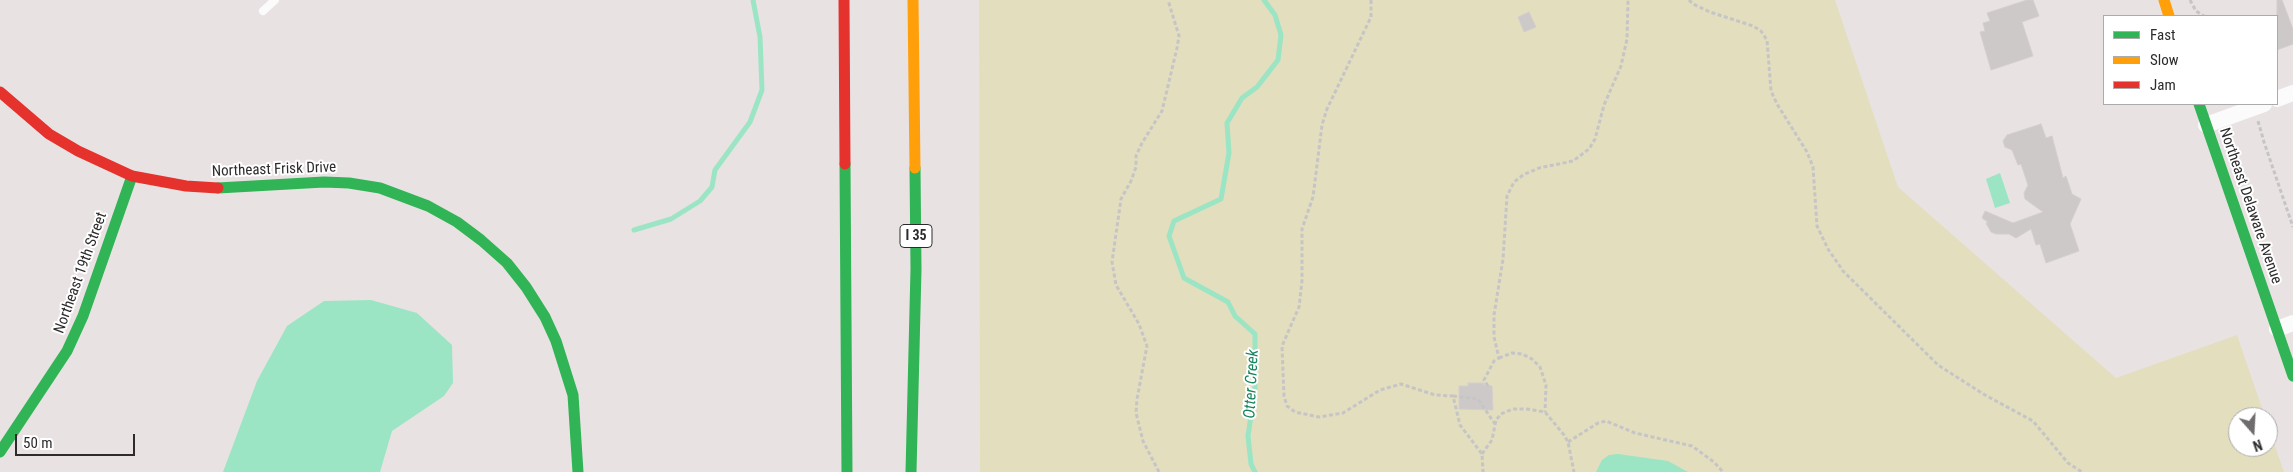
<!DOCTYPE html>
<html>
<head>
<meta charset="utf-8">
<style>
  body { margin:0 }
  #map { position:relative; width:2293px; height:472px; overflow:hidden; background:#e9e2e3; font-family:"Roboto Condensed",sans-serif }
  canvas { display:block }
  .legend { position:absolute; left:2103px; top:15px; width:175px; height:90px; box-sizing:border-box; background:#fff; border:1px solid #ababab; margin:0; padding:6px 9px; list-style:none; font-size:15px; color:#2c2c2c }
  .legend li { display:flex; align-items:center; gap:10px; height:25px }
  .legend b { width:25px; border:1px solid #ababab }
  .north { position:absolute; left:2228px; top:407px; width:50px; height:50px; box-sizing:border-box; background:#fff; border:1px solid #ababab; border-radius:50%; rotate:161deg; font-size:14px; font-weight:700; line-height:20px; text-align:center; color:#2c2c2c }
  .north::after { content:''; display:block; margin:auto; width:18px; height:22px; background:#6e6c6c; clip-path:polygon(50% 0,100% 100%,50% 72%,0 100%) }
  .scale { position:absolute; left:15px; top:434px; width:120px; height:22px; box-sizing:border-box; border:2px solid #2c2c2c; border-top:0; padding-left:6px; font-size:15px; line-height:18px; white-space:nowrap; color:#2c2c2c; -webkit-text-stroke:4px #fff; paint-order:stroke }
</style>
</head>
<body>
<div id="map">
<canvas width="2293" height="472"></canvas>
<ul class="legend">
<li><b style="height:6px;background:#30b455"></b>Fast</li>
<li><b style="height:6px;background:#ff9f0a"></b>Slow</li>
<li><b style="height:6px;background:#e5322d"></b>Jam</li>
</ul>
<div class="north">N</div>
<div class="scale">50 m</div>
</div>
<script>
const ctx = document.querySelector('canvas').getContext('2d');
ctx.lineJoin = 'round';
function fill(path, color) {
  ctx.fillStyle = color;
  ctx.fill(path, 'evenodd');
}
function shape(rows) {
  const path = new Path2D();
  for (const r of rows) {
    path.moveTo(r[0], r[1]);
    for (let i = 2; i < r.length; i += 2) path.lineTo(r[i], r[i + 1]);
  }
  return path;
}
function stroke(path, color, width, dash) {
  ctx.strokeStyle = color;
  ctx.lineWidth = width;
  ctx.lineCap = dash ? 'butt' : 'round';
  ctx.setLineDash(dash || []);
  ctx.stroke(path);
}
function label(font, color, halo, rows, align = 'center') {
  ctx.font = font + ' "Roboto Condensed",sans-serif';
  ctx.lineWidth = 4;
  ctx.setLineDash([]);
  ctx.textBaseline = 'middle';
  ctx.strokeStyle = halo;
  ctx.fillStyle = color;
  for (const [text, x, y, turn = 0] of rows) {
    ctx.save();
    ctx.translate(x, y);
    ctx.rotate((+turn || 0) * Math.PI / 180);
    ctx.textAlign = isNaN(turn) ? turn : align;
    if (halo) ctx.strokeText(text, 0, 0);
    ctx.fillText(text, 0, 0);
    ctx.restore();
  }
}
fill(shape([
  [979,0,1835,0,1898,187,2116,378,2237,335,2265,417,2238,417,2238,447,2268,447,2268,426,2284,472,980,472]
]), '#e3debe');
fill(shape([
  [2000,173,2010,203,1995,208,1986,179],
  [371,300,417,313,452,345,453,383,444,396,392,431,380,472,223,472,257,381,287,326,324,301],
  [1618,454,1668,461,1688,472,1596,472,1602,460,1609,455]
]), '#9be5c4');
stroke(shape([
  [634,230,671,219,700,201,712,187,715,170,750,122,762,90,760,37,753,0],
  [1255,472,1251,464,1248,436,1255,388,1255,334,1235,316,1228,302,1184,278,1169,236,1174,221,1221,199,1229,153,1227,123,1242,98,1257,87,1278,60,1281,35,1275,15,1264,0]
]), '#9be5c4', 5);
const building = shape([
  [2027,0,2033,0,2039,16,2022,22,2033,56,1991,70,1980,32,1985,31,1983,23,1990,21,1987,13,2027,0],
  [2277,0,2282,0,2293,29,2293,44,2277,50,2277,0],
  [1529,12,1536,27,1524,32,1518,17,1529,12],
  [2041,124,2046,138,2052,136,2063,178,2066,176,2072,194,2081,199,2070,224,2079,251,2046,263,2040,244,2036,245,2031,229,2016,238,2009,234,1996,234,1991,232,1986,223,1988,222,1982,218,1985,211,2013,223,2043,212,2025,199,2024,193,2028,185,2021,164,2018,165,2012,150,2005,147,2003,141,2007,135,2041,124],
  [1468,383,1484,383,1484,385,1492,386,1493,410,1459,409,1459,386,1468,386,1468,383]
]);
fill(building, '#cec9c9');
stroke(building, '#d4cecf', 1);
stroke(shape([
  [1371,0,1371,17,1327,109,1322,125,1313,197,1302,229,1302,281,1299,307,1282,346,1284,396,1287,406,1295,412,1319,417,1343,413,1380,390,1401,384,1435,395,1453,396,1460,425,1482,454,1483,472],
  [1689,0,1693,4,1710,12,1753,26,1761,31,1767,40,1771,91,1777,104,1807,152,1813,167,1817,226,1828,249,1843,271,1938,365,1985,395,2033,421,2068,463,2082,472],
  [2190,0,2196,11,2204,16],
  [2258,121,2264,142,2293,227],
  [1499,358,1512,353,1522,354,1532,359,1540,367,1546,385,1545,412],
  [1488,386,1484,380,1494,361,1499,358,1494,337,1494,315,1503,259,1507,196,1514,182,1523,175,1539,168,1573,161,1589,149,1595,139,1604,105,1621,66,1627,39,1628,0],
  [1453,396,1478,399,1495,424],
  [1568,442,1598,423,1606,421,1635,433,1692,446,1714,462,1723,472],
  [1482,454,1492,440,1496,420,1501,414,1513,409,1527,409,1545,412,1564,435,1568,442,1574,472],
  [1159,472,1143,441,1136,413,1137,399,1147,346,1139,324,1116,285,1112,262,1121,199,1131,181,1136,167,1136,156,1142,143,1162,111,1177,48,1179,36,1168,0]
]), '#c6c5c6', 3, [4, 2.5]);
stroke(shape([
  [263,11,275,0]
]), '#fcfbfb', 8);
stroke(shape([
  [2277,99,2293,93],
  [2206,125,2264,104],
  [2277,329,2293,323]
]), '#fcfbfb', 16);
stroke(shape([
  [2199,104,2293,376],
  [845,164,847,472],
  [218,188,324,182,349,183,380,188,428,206,457,222,481,240,507,263,526,287,545,317,556,341,573,395,578,472],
  [0,452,67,351,83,316,132,176],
  [911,472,916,269,915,168]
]), '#30b455', 11);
stroke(shape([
  [913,0,915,168],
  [2164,0,2169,16]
]), '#ff9f0a', 11);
stroke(shape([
  [844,0,845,164],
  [0,92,49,134,78,151,132,176,186,186,218,188]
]), '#e5322d', 11);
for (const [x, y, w] of [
  [916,236,32]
]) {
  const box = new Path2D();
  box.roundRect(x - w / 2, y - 11.5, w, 23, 4);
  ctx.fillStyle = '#fff';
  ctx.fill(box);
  stroke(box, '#2c2c2c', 1);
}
label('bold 14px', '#2c2c2c', null, [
  ["I 35",916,236]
]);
label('15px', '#2c2c2c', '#fff', [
  ["Northeast Frisk Drive",274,170,-2],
  ["Northeast Delaware Avenue",2250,206,71],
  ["Northeast 19th Street",81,273,-70]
]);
label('italic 16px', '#17865e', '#fff', [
  ["Otter Creek",1252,384,-87]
]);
</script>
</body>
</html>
